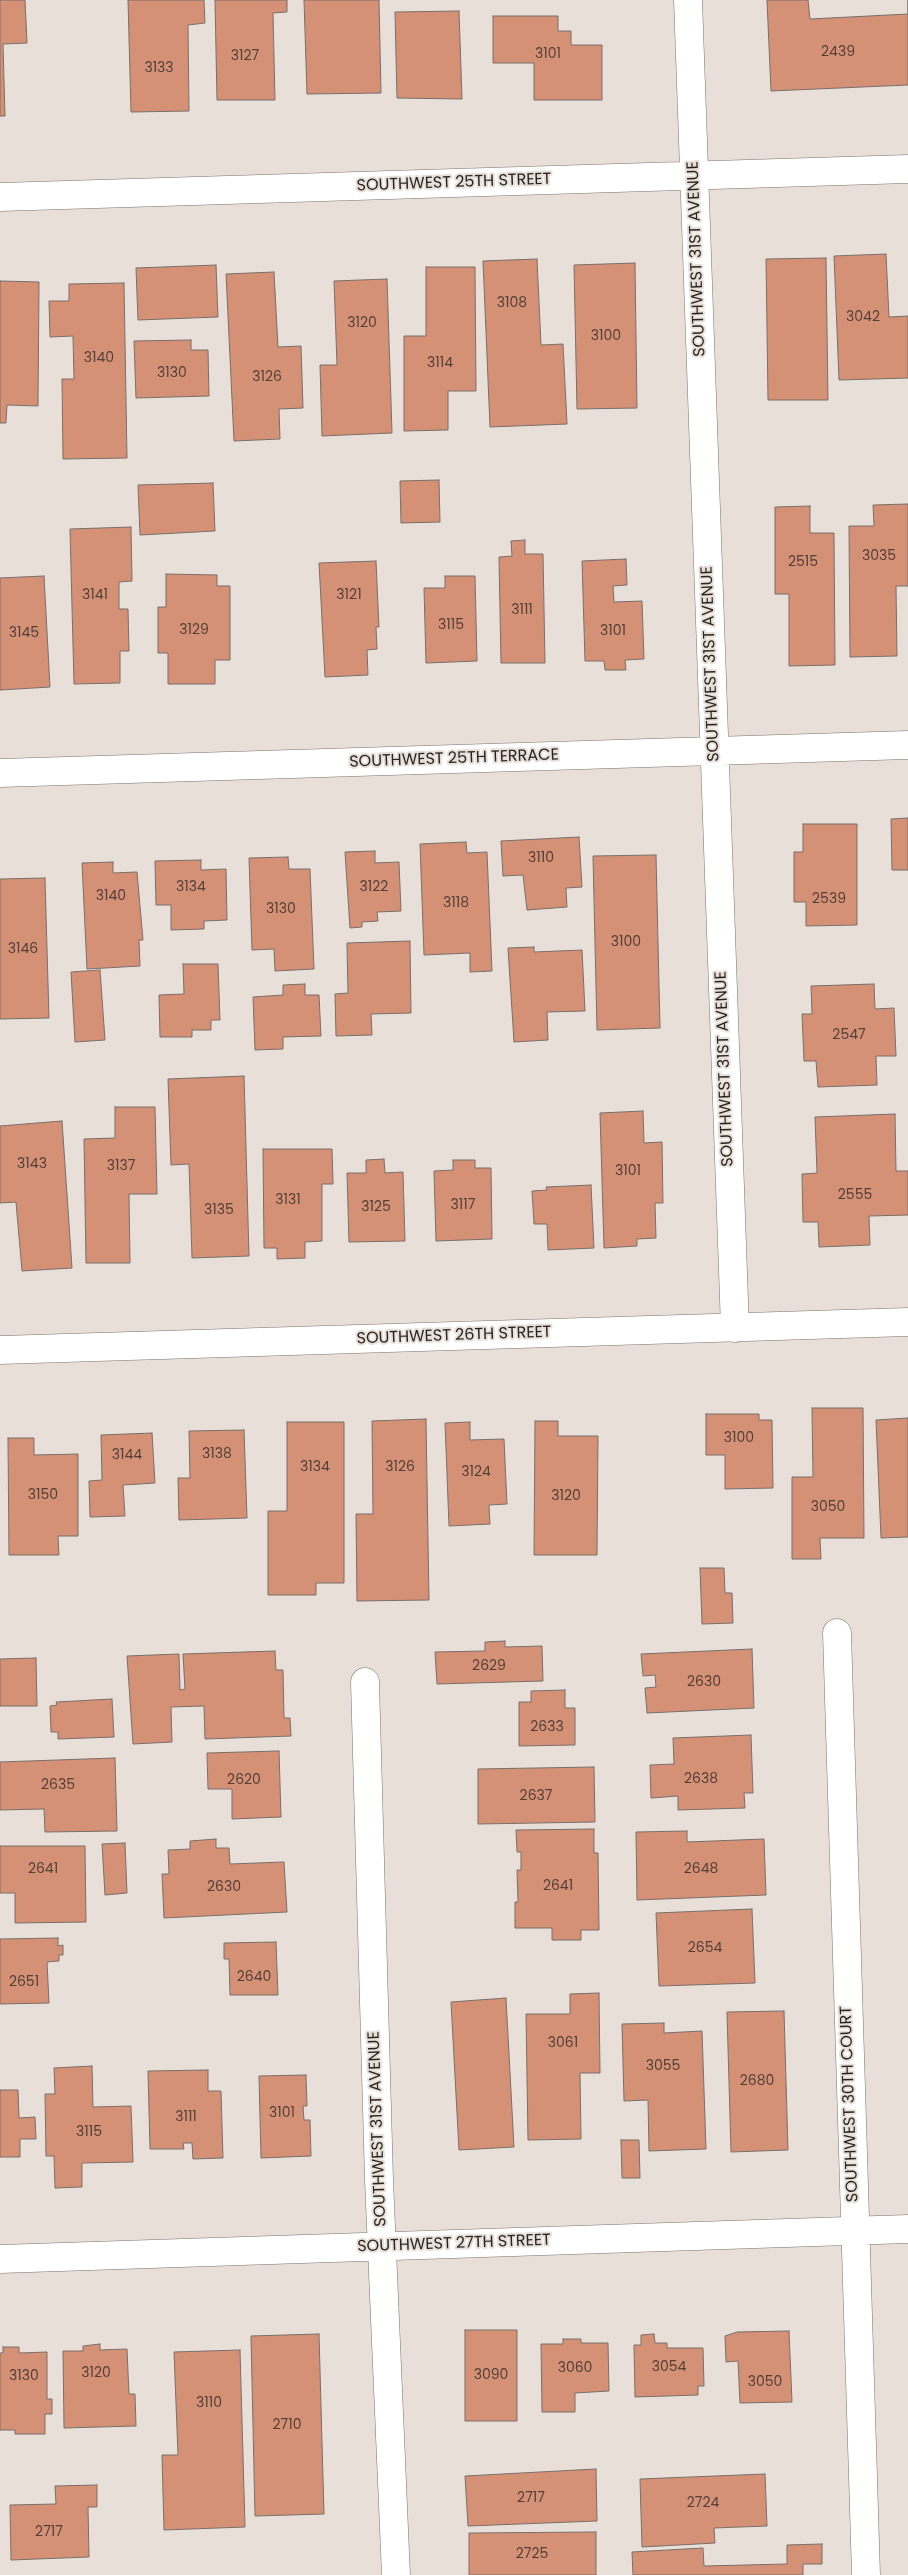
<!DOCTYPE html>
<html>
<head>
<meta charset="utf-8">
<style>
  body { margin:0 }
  canvas { display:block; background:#e8dfd8 }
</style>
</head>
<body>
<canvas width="908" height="2575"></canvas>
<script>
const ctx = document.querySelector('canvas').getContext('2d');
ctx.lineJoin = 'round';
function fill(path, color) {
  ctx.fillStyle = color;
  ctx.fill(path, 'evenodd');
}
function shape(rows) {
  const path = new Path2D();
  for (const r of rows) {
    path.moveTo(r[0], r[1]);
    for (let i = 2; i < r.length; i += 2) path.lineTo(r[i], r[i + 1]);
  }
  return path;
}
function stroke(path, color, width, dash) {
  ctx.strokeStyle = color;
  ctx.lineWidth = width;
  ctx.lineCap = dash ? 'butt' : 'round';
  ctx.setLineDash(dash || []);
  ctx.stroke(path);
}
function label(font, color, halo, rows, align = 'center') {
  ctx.font = font + ' Poppins,sans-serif';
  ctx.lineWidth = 4;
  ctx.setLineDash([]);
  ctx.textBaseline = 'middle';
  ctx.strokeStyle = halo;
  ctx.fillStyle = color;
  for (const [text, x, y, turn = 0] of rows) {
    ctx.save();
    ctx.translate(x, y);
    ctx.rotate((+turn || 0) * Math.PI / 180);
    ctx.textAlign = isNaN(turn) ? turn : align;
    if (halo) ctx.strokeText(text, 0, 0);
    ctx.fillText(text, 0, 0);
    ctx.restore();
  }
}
const building = shape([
  [0,0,25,0,27,43,3,44,5,116,0,116,0,0],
  [128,0,204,0,205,23,188,25,189,111,131,112,128,0],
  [215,0,287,0,287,12,273,13,275,100,217,100,215,0],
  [304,0,379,0,381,93,307,94,304,0],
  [767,0,808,0,810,19,908,14,908,0,908,85,771,91,767,0],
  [459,11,462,99,397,98,395,12,459,11],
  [493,16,558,16,558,31,571,31,571,45,602,45,602,100,534,100,534,63,493,63,493,16],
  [886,254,889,317,908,316,908,378,839,380,834,256,886,254],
  [826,258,828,400,768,400,766,259,826,258],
  [537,259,541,345,563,344,567,424,490,427,483,261,537,259],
  [635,263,637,408,577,409,574,265,635,263],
  [216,265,218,317,138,320,136,268,216,265],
  [426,267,475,267,476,391,448,391,448,430,404,431,404,336,426,336,426,267],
  [274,272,278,347,301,346,303,408,279,409,280,439,234,441,226,274,274,272],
  [387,279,392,433,322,436,320,365,337,365,334,281,387,279],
  [0,281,39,282,38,406,7,405,6,423,0,423,0,281],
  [124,283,127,458,63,459,62,379,74,379,73,336,50,337,49,301,69,301,69,284,124,283],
  [191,340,191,350,208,350,209,396,136,398,134,341,191,340],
  [439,480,440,522,401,523,400,481,439,480],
  [213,483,215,531,140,535,138,485,213,483],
  [908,504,908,586,896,586,897,656,850,657,849,526,874,526,873,505,908,504],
  [810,506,810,533,834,533,835,665,789,666,789,594,775,594,775,507,810,506],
  [131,527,132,581,119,582,119,609,128,609,129,651,120,651,120,683,74,684,70,529,131,527],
  [525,540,525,554,543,554,545,663,501,663,499,557,512,556,511,541,525,540],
  [626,559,627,585,613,586,614,602,642,601,644,659,625,660,626,670,605,670,604,661,585,661,582,561,626,559],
  [376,561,379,627,376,627,377,649,367,650,368,675,325,677,319,563,376,561],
  [166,574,217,575,217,586,230,586,230,660,215,660,215,684,168,684,168,653,158,653,158,607,166,607,166,574],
  [44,576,50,687,0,690,0,578,44,576],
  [445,576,475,576,477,661,426,663,424,588,445,588,445,576],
  [908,818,908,870,892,870,891,819,908,818],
  [803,824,857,824,857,925,806,926,806,902,794,902,794,852,803,852,803,824],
  [579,837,582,887,566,888,567,907,527,910,523,875,503,876,501,841,579,837],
  [466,842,467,853,487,852,492,971,470,972,470,953,424,955,420,844,466,842],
  [375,851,375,863,399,862,401,911,377,912,378,921,362,922,362,927,350,928,345,852,375,851],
  [656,855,660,1028,597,1030,593,856,656,855],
  [288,857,289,869,310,869,314,969,275,971,274,949,252,950,249,858,288,857],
  [201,860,201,870,226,869,227,920,204,921,204,929,171,930,171,905,156,905,155,861,201,860],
  [113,862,113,873,137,872,143,940,139,940,140,966,87,969,82,863,113,862],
  [45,878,49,1018,0,1019,0,879,45,878],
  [410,941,411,1013,371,1014,372,1035,336,1036,335,994,348,993,347,943,410,941],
  [534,947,534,952,582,950,585,1011,547,1012,548,1040,514,1042,508,948,534,947],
  [183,964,218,964,220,1020,211,1020,211,1030,192,1030,192,1037,160,1037,159,995,184,994,183,964],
  [100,970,105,1040,75,1042,71,972,100,970],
  [305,984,305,995,319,995,321,1036,283,1037,283,1049,255,1050,253,997,283,995,283,985,305,984],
  [874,984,875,1009,894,1008,896,1056,876,1056,877,1085,818,1087,816,1061,804,1061,802,1014,812,1014,811,986,874,984],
  [244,1076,249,1256,192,1258,189,1164,171,1165,168,1079,244,1076],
  [115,1107,155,1107,157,1194,129,1194,130,1263,86,1263,84,1139,115,1138,115,1107],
  [643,1111,644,1143,662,1142,663,1203,655,1203,656,1238,637,1239,637,1246,604,1248,600,1113,643,1111],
  [895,1114,896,1171,908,1171,908,1215,869,1216,870,1245,819,1247,818,1222,803,1222,802,1174,817,1173,815,1117,895,1114],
  [62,1121,72,1268,22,1271,16,1202,0,1203,0,1126,62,1121],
  [263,1149,332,1149,333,1184,322,1184,322,1241,305,1242,305,1258,277,1259,277,1248,264,1248,263,1149],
  [384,1159,385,1173,403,1172,405,1241,349,1242,347,1173,366,1173,366,1160,384,1159],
  [453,1160,475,1160,475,1168,491,1168,492,1239,436,1241,434,1171,453,1170,453,1160],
  [591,1185,594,1248,548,1250,547,1224,534,1224,532,1191,547,1190,546,1187,591,1185],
  [812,1408,863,1408,864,1538,820,1538,821,1559,792,1559,792,1477,813,1477,812,1408],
  [706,1414,759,1414,759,1420,772,1420,773,1488,725,1489,725,1455,706,1455,706,1414],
  [908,1418,908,1537,881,1538,876,1420,908,1418],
  [426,1419,429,1600,357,1601,356,1514,373,1514,372,1421,426,1419],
  [535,1421,558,1421,558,1436,598,1436,597,1555,534,1555,535,1421],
  [287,1422,344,1422,344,1583,316,1583,316,1595,268,1595,268,1511,287,1511,287,1422],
  [470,1422,470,1440,504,1439,507,1504,489,1505,490,1524,449,1526,445,1423,470,1422],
  [244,1430,247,1518,179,1520,178,1478,190,1478,189,1431,244,1430],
  [152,1433,155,1483,123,1485,125,1516,90,1517,89,1481,102,1480,101,1435,152,1433],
  [8,1438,34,1438,34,1455,78,1454,78,1536,58,1536,59,1555,9,1555,8,1438],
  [700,1568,724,1568,725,1593,732,1593,733,1623,702,1624,700,1568],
  [505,1641,505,1647,542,1646,543,1681,437,1684,435,1652,485,1651,485,1642,505,1641],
  [752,1649,754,1708,647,1713,645,1688,656,1687,655,1675,643,1676,641,1654,752,1649],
  [275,1651,276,1670,283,1670,284,1718,290,1718,291,1736,205,1739,204,1706,171,1707,172,1742,133,1744,127,1656,179,1654,180,1690,185,1689,183,1654,275,1651],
  [36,1658,37,1706,0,1706,0,1659,36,1658],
  [565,1690,565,1708,575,1708,575,1745,519,1746,519,1702,531,1702,531,1691,565,1690],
  [112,1699,114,1737,58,1739,58,1732,51,1732,50,1706,57,1705,56,1702,112,1699],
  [751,1735,753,1793,744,1793,745,1808,678,1810,678,1796,651,1798,650,1765,674,1764,673,1738,751,1735],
  [279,1751,281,1817,232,1819,232,1789,208,1789,207,1753,279,1751],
  [115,1758,117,1831,45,1832,44,1809,0,1810,0,1762,115,1758],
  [594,1767,595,1822,478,1824,478,1769,594,1767],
  [594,1829,594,1853,598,1853,599,1930,581,1930,581,1940,552,1940,552,1928,515,1928,515,1902,518,1902,517,1870,521,1870,521,1852,517,1852,516,1830,594,1829],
  [687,1831,687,1842,764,1839,766,1895,637,1900,636,1832,687,1831],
  [216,1839,216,1848,229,1848,230,1864,284,1862,287,1912,164,1918,162,1874,169,1874,168,1850,190,1849,190,1841,216,1839],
  [125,1843,127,1893,105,1895,102,1844,125,1843],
  [0,1846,85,1846,86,1922,15,1923,15,1893,0,1893,0,1846],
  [752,1909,755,1983,659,1986,656,1913,752,1909],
  [58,1938,58,1946,63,1945,63,1955,59,1955,59,1961,47,1962,49,2003,0,2004,0,1939,58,1938],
  [276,1942,278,1995,230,1995,229,1959,224,1959,224,1943,276,1942],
  [599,1993,600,2073,580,2073,581,2139,528,2140,526,2014,570,2014,570,1994,599,1993],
  [506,1998,514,2147,459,2150,451,2002,506,1998],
  [784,2011,788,2150,731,2152,727,2012,784,2011],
  [664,2023,664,2033,702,2031,706,2149,649,2151,648,2100,624,2101,622,2024,664,2023],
  [92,2066,93,2107,131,2106,133,2162,82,2163,82,2187,55,2188,54,2156,46,2156,45,2094,55,2094,54,2068,92,2066],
  [208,2070,208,2091,221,2091,223,2158,193,2159,192,2143,183,2143,184,2149,150,2149,148,2071,208,2070],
  [306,2075,307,2106,303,2106,304,2120,310,2120,311,2156,261,2158,259,2076,306,2075],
  [0,2090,18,2090,19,2118,35,2117,36,2139,20,2139,20,2157,0,2157,0,2090],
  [621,2140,639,2140,640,2178,622,2178,621,2140],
  [465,2330,517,2330,517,2421,465,2421,465,2330],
  [789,2331,792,2402,740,2403,738,2361,726,2362,725,2336,737,2332,789,2331],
  [319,2334,324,2514,255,2516,251,2336,319,2334],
  [654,2334,655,2343,667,2343,667,2348,703,2348,704,2386,698,2386,698,2395,635,2397,634,2345,641,2345,641,2335,654,2334],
  [563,2339,581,2339,581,2343,608,2343,609,2391,575,2393,575,2412,542,2412,541,2344,563,2344,563,2339],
  [100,2344,100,2350,127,2349,129,2394,135,2394,136,2426,64,2428,63,2351,83,2351,83,2346,100,2344],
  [3,2347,19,2347,19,2353,47,2352,47,2399,52,2399,52,2414,45,2414,45,2434,15,2434,15,2430,0,2430,0,2353,3,2353,3,2347],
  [240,2350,245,2527,164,2530,162,2455,178,2455,174,2352,240,2350],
  [596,2469,597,2521,468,2526,465,2476,596,2469],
  [765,2474,767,2526,714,2528,715,2543,642,2547,640,2479,765,2474],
  [97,2485,97,2507,88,2507,89,2557,11,2560,10,2505,56,2504,55,2486,97,2485],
  [596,2532,596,2575,469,2575,469,2533,596,2532],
  [822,2544,822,2564,803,2564,803,2575,633,2575,632,2552,703,2548,704,2566,787,2564,787,2545,822,2544]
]);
fill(building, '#d59176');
stroke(building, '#796f6b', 1);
const street = shape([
  [688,0,735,1328],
  [0,197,908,169],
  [0,773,908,745],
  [0,1350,908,1322],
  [837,1633,866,2575],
  [365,1682,379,2180,396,2575],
  [0,2259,908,2229]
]);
stroke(street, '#7a726b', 29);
stroke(street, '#fff', 28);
label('14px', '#523f36', null, [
  ["2439",838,52],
  ["3101",548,54],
  ["3127",245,56],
  ["3133",159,68],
  ["3108",512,303],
  ["3042",863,317],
  ["3120",362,323],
  ["3100",606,336],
  ["3140",99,358],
  ["3114",440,363],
  ["3130",172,373],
  ["3126",267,377],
  ["3035",879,556],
  ["2515",803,562],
  ["3141",95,595],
  ["3121",349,595],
  ["3111",522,610],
  ["3115",451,625],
  ["3129",194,630],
  ["3101",613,631],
  ["3145",24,633],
  ["3110",541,858],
  ["3134",191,887],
  ["3122",374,887],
  ["3140",111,896],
  ["2539",829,899],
  ["3118",456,903],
  ["3130",281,909],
  ["3100",626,942],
  ["3146",23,949],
  ["2547",849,1035],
  ["3143",32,1164],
  ["3137",121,1166],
  ["3101",628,1171],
  ["2555",855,1195],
  ["3131",288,1200],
  ["3117",463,1205],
  ["3125",376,1207],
  ["3135",219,1210],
  ["3100",739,1438],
  ["3138",217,1454],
  ["3144",127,1455],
  ["3134",315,1467],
  ["3126",400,1467],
  ["3124",476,1472],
  ["3150",43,1495],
  ["3120",566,1496],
  ["3050",828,1507],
  ["2629",489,1666],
  ["2630",704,1682],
  ["2633",547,1727],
  ["2638",701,1779],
  ["2620",244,1780],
  ["2635",58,1785],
  ["2637",536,1796],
  ["2641",43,1869],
  ["2648",701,1869],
  ["2641",558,1886],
  ["2630",224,1887],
  ["2654",705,1948],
  ["2640",254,1977],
  ["2651",24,1982],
  ["3061",563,2043],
  ["3055",663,2066],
  ["2680",757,2081],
  ["3101",282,2113],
  ["3111",186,2117],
  ["3115",89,2132],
  ["3054",669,2367],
  ["3060",575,2368],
  ["3120",96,2373],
  ["3090",491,2375],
  ["3130",24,2376],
  ["3050",765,2382],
  ["3110",209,2403],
  ["2710",287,2425],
  ["2717",531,2498],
  ["2724",703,2503],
  ["2717",49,2532],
  ["2725",532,2554]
]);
label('16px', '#272421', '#e8dfd8', [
  ["SOUTHWEST 25TH STREET",454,183,-2],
  ["SOUTHWEST 31ST AVENUE",697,259,-92],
  ["SOUTHWEST 31ST AVENUE",711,664,-92],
  ["SOUTHWEST 25TH TERRACE",454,759,-2],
  ["SOUTHWEST 31ST AVENUE",725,1069,-92],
  ["SOUTHWEST 26TH STREET",454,1336,-2],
  ["SOUTHWEST 30TH COURT",850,2104,-92],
  ["SOUTHWEST 31ST AVENUE",378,2129,-92],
  ["SOUTHWEST 27TH STREET",454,2244,-2]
]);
</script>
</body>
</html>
